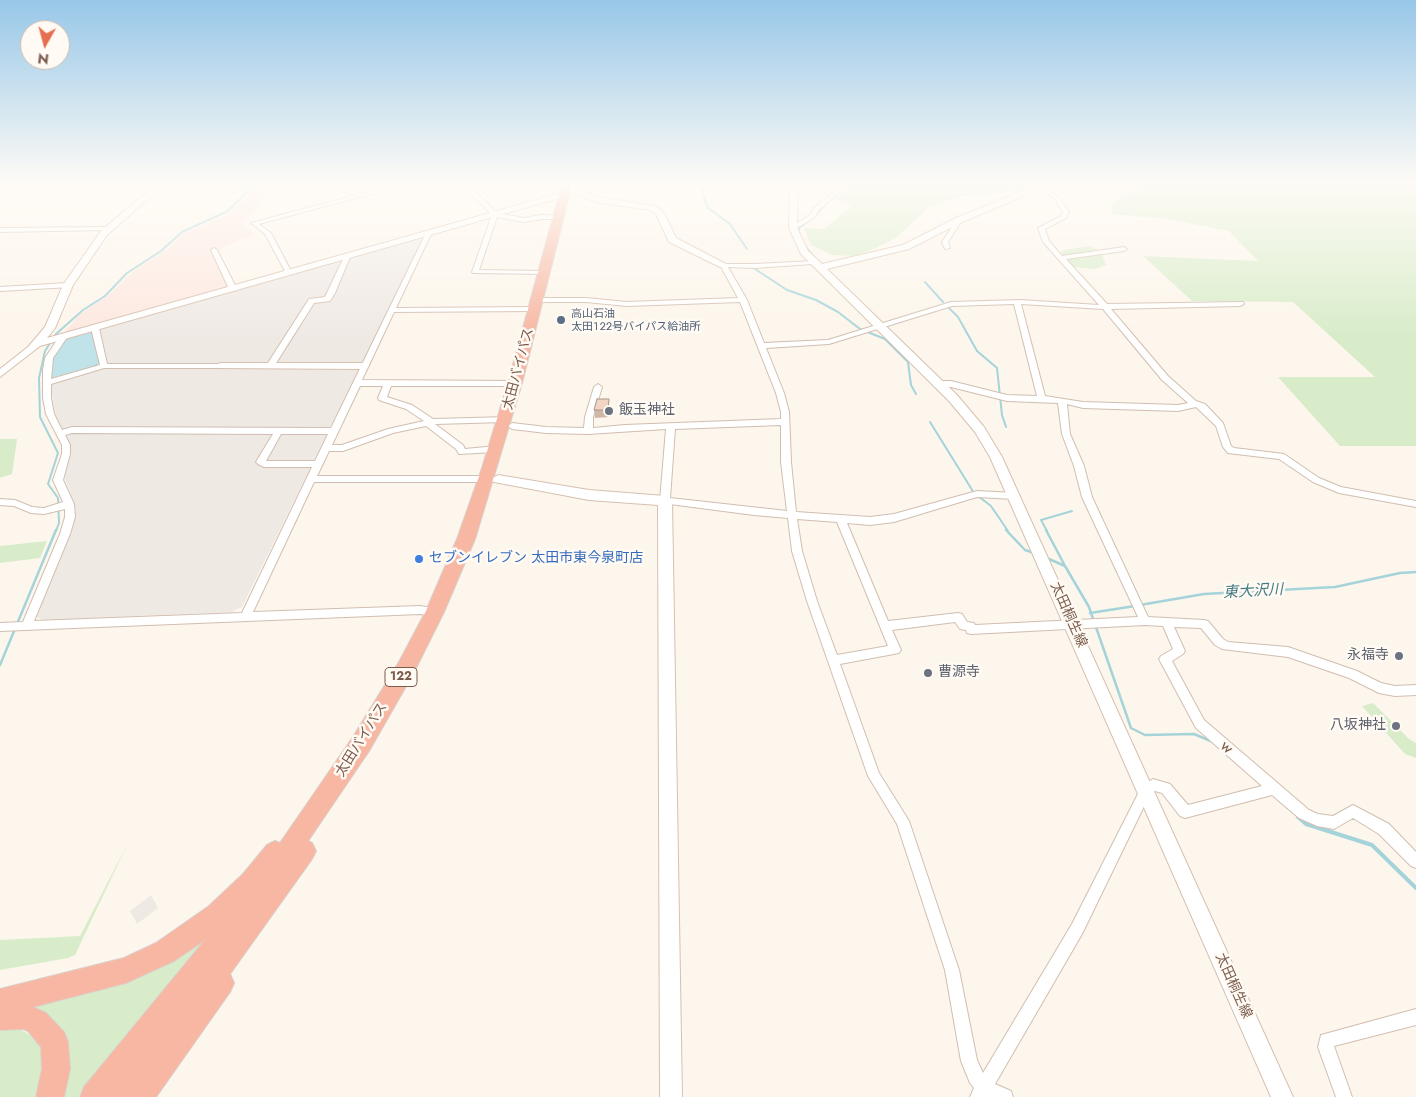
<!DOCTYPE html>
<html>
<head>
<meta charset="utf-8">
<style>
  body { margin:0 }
  #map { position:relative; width:1416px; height:1097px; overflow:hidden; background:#fdf6ec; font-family:Jost,sans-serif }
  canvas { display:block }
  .north { position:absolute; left:20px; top:20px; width:50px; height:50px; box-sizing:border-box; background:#fffaf3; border:1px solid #cabbb1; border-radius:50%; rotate:187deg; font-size:14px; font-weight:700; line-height:20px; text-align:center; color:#7a5c4d }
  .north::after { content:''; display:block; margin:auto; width:18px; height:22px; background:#e76f51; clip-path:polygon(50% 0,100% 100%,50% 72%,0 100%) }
</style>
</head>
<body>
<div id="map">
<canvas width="1416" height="1097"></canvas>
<div class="north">N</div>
</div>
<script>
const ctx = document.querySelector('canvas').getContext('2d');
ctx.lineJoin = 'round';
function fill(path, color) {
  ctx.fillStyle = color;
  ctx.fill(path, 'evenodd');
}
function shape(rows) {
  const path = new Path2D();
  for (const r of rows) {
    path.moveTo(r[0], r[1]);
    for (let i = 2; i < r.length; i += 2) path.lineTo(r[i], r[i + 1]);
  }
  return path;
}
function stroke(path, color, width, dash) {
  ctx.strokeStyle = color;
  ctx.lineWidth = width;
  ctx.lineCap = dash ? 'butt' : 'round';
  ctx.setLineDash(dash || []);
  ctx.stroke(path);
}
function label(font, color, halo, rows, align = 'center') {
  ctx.font = font + ' Jost,"Noto Sans JP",sans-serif';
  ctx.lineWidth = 5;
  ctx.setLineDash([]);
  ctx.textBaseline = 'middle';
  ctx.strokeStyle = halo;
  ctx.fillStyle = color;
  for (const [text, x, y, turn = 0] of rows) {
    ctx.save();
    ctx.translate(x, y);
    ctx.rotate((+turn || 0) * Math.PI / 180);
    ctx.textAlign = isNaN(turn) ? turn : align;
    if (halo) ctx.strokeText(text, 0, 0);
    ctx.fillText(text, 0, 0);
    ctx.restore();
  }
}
fill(shape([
  [256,187,279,188,242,223,256,234,221,248,222,250,214,253,229,288,61,336,80,314,109,295,134,270,166,250,184,233,227,215]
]), '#fde8e0');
fill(shape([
  [416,238,422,240,242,607,231,612,42,620,36,616,70,532,75,514,75,504,63,474,70,444,55,414,50,380,64,339],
  [151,895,158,908,137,924,130,911]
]), '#efe9e4');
fill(shape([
  [851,184,1032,184,1019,191,988,195,960,196,929,207,897,237,876,248,854,256,833,255,811,245,804,228,824,229,852,206,836,200],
  [1145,184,1416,184,1416,446,1340,446,1278,377,1375,377,1293,302,1192,301,1143,256,1258,261,1229,231,1166,219,1112,214,1111,204],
  [1090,246,1101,252,1106,265,1095,269,1072,267,1060,255,1064,250],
  [0,439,17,439,12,474,0,478],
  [47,541,40,558,0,563,0,546],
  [1373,703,1409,739,1416,743,1416,758,1405,754,1362,706],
  [128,843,75,955,68,958,0,970,0,940,80,936],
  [229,911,83,1097,56,1097,63,1068,8,1004,79,988],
  [0,1028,16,1028,25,1032,36,1039,40,1047,44,1075,39,1097,0,1097]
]), '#d8ecc9');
const water = shape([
  [87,332,92,333,99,362,95,366,50,380,52,358,65,339,87,332]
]);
fill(water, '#bfe3e8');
stroke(water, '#a5d3da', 1);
stroke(shape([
  [705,184,702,192,708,208,730,224,747,249],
  [841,191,849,184],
  [816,215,829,201],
  [799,234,799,228,810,220],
  [805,246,815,258],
  [752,267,787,290,816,300,838,312,860,329,885,339,908,362,911,385,916,394],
  [925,282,943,302],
  [948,307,958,317,977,351,997,368,1002,415,1006,427],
  [930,422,974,493],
  [978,496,991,506,1008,531],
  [56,531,59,523,58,498,48,484,58,453,40,417,39,378,45,351,56,334,83,310,105,296,127,273,161,251,182,232,228,211,255,184],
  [1047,531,1041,520,1072,511]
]), '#a5d3da', 2);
stroke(shape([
  [1006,530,1025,550,1034,553],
  [1046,530,1064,564],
  [1049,559,1065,566,1089,607,1131,728,1145,735,1194,734,1213,742],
  [1140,605,1204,594,1335,587,1400,573,1416,572],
  [1090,613,1135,606],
  [0,665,56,530]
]), '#a5d3da', 2.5);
stroke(shape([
  [1298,817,1306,824,1372,845,1416,888]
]), '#a5d3da', 4);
const street = shape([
  [397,184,408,184,259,224,271,233,292,273,291,274,286,273,265,234,251,223,397,184],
  [461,184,468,184,497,213,523,218,542,215,562,216,562,218,560,219,542,219,523,222,497,217,479,270,545,271,548,273,547,274,473,273,472,272,492,215,461,184],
  [642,184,648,184,648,185,645,187,642,184],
  [665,184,671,184,672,186,667,187,665,184],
  [842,184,849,184,819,210,815,217,795,229,791,229,791,227,810,215,814,208,842,184],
  [1040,185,1059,197,1069,212,1066,218,1045,229,1049,241,1062,256,1124,247,1127,249,1124,251,1066,259,1107,304,1243,302,1244,304,1240,306,1111,309,1168,376,1196,401,1205,404,1223,423,1231,446,1234,448,1284,454,1319,478,1341,487,1416,501,1416,507,1339,493,1313,482,1279,459,1228,453,1223,447,1216,426,1196,407,1178,411,1083,408,1067,404,1070,434,1084,466,1092,497,1148,617,1204,620,1208,621,1223,639,1228,642,1288,647,1357,671,1381,683,1395,686,1416,685,1416,695,1395,696,1379,693,1349,678,1288,657,1222,649,1215,645,1201,628,1174,627,1185,651,1183,654,1172,661,1204,720,1309,810,1318,814,1333,816,1353,805,1389,824,1416,852,1416,868,1411,866,1379,834,1353,818,1334,829,1317,826,1299,818,1272,795,1185,818,1180,816,1162,793,1155,791,1150,794,1082,934,995,1084,1011,1091,1013,1097,970,1097,974,1088,970,1083,961,1061,945,970,897,824,868,776,807,601,792,551,788,518,754,515,662,503,660,501,666,429,588,434,546,433,512,429,508,426,512,423,546,427,584,428,585,417,594,387,598,384,602,387,593,417,593,428,625,425,781,419,781,412,776,393,740,302,627,306,586,302,542,302,542,298,586,298,627,302,738,298,720,265,721,264,755,264,814,261,814,263,812,264,755,268,728,267,747,300,764,343,828,340,951,302,1020,300,1099,305,1043,242,1038,228,1061,216,1063,212,1055,199,1038,188,1037,187,1040,185],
  [1014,304,1037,396,1007,395,951,381,939,381,935,384,939,387,951,387,1007,401,1058,403,1062,434,1074,466,1082,497,1138,617,975,625,974,623,967,622,962,614,958,613,888,621,847,523,870,525,894,522,977,497,1015,499,1020,496,1015,493,977,491,894,514,870,517,796,512,791,462,789,412,784,393,766,348,829,344,952,306,1014,304],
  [1021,304,1103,309,1162,380,1188,403,1178,405,1083,402,1045,396,1021,304],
  [781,425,781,462,787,511,670,498,675,429,781,425],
  [797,519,837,522,888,646,837,655,817,601,802,551,797,519],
  [955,622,960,629,966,630,967,633,971,634,1145,625,1163,626,1173,649,1161,656,1159,659,1196,728,1262,786,1188,805,1170,784,1153,779,1142,786,1072,924,983,1073,977,1060,959,970,909,821,879,773,840,664,899,653,901,650,892,630,955,622],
  [957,219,962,220,948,242,950,248,945,249,942,242,957,219],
  [110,227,111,228,108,230,0,232,0,228,110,227],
  [426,233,431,234,396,308,535,307,539,309,535,311,394,312,362,380,518,381,518,385,515,386,391,386,387,397,412,405,433,419,508,417,509,419,508,421,505,422,435,424,463,445,465,449,496,446,500,449,496,452,459,454,456,449,426,426,393,433,343,451,329,451,317,476,492,476,497,479,492,482,314,482,253,612,420,606,439,609,440,612,439,615,435,616,420,614,0,631,0,623,23,622,60,534,65,517,65,509,44,514,31,513,14,506,0,505,0,499,15,500,32,507,44,508,63,502,53,480,62,454,62,445,46,414,43,398,43,370,45,358,61,334,67,334,68,336,53,358,51,379,100,365,91,328,95,326,99,328,107,364,220,364,224,366,220,368,104,368,51,384,51,398,54,414,62,430,72,427,331,428,426,233],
  [360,386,383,386,378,398,379,400,406,409,424,421,388,429,342,445,332,445,360,386],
  [72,433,273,434,256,462,258,464,264,467,312,467,242,613,34,621,70,534,75,517,74,504,63,480,70,454,70,445,65,435,72,433],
  [281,434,328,434,315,461,266,461,281,434],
  [214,248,217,250,237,289,236,291,229,289,211,250,214,248],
  [347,255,350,257,335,293,330,301,314,303,273,368,267,368,266,366,309,299,325,297,344,257,347,255],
  [68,283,72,285,71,287,0,291,0,287,68,283],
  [1416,1009,1416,1025,1334,1046,1352,1097,1336,1097,1318,1047,1321,1035,1416,1009]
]);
const secondary = shape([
  [156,184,165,184,107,235,73,285,55,328,47,338,568,191,558,184,569,184,576,189,592,184,606,184,583,192,597,197,656,206,664,213,676,238,728,265,720,267,669,242,656,214,650,210,596,202,574,194,40,346,0,377,0,369,28,347,45,327,63,285,101,231,156,184],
  [790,184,798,184,797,228,808,251,822,264,903,245,956,218,1040,184,1052,184,962,222,909,249,827,269,957,395,984,427,1002,457,1293,1097,1271,1097,990,457,975,432,949,401,801,254,789,228,790,184],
  [220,363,364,363,369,366,364,369,216,368,215,366,220,363],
  [498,475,589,490,665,496,672,501,682,1097,660,1097,658,505,589,500,494,482,492,479,498,475]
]);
const highway = shape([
  [562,184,572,184,522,383,475,539,444,612,413,674,369,751,308,841,312,843,316,851,312,859,230,974,234,983,230,992,156,1097,80,1097,84,1087,205,940,174,961,126,983,33,1007,46,1013,64,1032,68,1042,70,1069,64,1097,36,1097,42,1069,41,1047,28,1031,23,1029,0,1030,0,989,124,958,156,943,209,906,243,874,267,845,275,841,280,843,353,737,399,662,426,611,457,539,482,468,508,383,562,184]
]);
stroke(street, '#d1beb0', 2);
stroke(secondary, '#d6c0b0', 2);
stroke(highway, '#dad1cd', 2);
fill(street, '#fff');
fill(secondary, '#fff');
fill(highway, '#f7b7a3');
fill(shape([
  [609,399,609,417,595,418,594,410]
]), '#d1b7a8');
fill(shape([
  [609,399,609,417,608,410]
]), '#aa9588');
const building = shape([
  [597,399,609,399,608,410,594,410,597,399]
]);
fill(building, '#f3d5c3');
stroke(building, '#aa9588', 1);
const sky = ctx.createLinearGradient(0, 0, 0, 338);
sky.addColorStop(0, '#97c7e8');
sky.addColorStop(0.54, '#fefbf6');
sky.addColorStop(1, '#fefbf600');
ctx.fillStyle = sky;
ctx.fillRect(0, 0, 1416, 338);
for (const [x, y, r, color] of [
  [561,320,5,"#5c6f8a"],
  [609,411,5,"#6b7280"],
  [419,559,5,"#3f7fe0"],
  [1399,656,5,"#6b7280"],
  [928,673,5,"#6b7280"],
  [1396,726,5,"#6b7280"]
]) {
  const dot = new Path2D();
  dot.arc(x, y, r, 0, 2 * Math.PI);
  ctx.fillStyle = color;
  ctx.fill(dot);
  stroke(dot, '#fffaf3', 2);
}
label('11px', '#4e5e75', '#fffaf3', [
  ["高山石油",571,314],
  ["太田１２２号バイパス給油所",571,327]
], 'left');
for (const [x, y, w] of [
  [401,677,32]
]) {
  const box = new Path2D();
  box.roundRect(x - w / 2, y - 9.5, w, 19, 4);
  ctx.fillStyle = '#fffaf3';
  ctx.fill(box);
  stroke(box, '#7a5c4d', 1);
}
label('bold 12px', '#7a5c4d', null, [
  ["122",401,677]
]);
label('14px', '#7a5c4d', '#fffaf3', [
  ["太田バイパス",519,369,-75],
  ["太田桐生線",1068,615,66],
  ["太田バイパス",362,740,-58],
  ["太田桐生線",1233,986,66]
]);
label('14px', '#5b616d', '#fffaf3', [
  ["飯玉神社",619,411],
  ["永福寺",1389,656,"right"],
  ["曹源寺",938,673],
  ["八坂神社",1386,726,"right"]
], 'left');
label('14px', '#366cbe', '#fffaf3', [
  ["セブンイレブン 太田市東今泉町店",429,559]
], 'left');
label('italic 15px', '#437c86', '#fffaf3', [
  ["東大沢川",1253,592,-3]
]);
label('16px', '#7a5c4d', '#fffaf3', [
  ["w",1226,748,42]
]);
</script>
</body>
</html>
